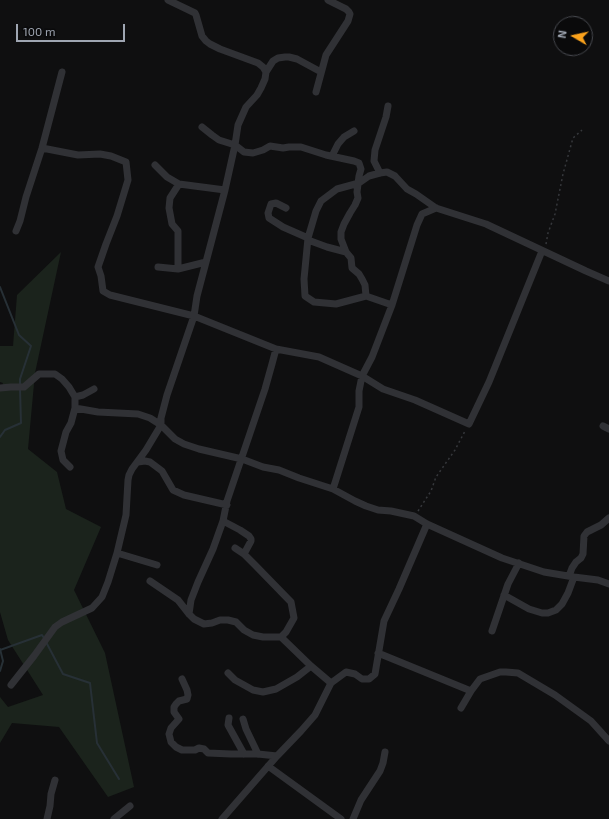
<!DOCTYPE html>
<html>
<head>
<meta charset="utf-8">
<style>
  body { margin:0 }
  #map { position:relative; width:609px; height:819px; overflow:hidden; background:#0f0f10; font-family:"Exo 2",sans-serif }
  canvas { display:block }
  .north { position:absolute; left:553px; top:16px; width:40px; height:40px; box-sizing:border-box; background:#0a0a0b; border:1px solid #46484e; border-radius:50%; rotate:279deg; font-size:11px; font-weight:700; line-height:16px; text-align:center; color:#9fa6b2 }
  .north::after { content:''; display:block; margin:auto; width:14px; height:18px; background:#faa21c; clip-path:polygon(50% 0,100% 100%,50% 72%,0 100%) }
  .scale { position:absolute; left:16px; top:24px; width:109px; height:18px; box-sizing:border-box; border:2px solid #9fa6b2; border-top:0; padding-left:5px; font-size:12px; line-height:14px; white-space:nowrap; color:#9fa6b2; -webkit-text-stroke:3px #0a0a0b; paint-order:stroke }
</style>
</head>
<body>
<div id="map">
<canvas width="609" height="819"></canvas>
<div class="north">N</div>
<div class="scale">100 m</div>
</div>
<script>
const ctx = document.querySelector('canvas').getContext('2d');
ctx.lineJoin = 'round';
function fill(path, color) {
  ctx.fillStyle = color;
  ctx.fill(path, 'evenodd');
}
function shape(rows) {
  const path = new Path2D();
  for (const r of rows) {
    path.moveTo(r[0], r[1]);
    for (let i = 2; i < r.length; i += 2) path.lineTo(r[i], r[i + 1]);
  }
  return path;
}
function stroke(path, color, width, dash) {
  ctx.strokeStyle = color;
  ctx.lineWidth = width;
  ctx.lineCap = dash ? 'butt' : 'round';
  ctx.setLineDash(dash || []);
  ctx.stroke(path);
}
fill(shape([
  [61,252,35,373,28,449,57,472,66,509,101,527,74,590,105,653,134,787,108,797,59,727,12,723,0,743,0,697,8,707,43,695,8,640,0,612,0,391,3,383,0,382,0,346,13,346,17,295]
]), '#1b231c');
stroke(shape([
  [0,287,19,335,31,346,20,379,20,384],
  [0,437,5,430,21,423,20,389],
  [46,642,63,674,90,683,97,743,119,779],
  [0,649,3,661,0,671],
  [0,650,42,635,44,638]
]), '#273036', 2);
stroke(shape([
  [546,244,548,233,555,214,563,174,573,138,582,130],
  [418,511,431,491,436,477,455,450,465,431]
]), '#36383c', 1.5, [2, 3]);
stroke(shape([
  [168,0,195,13,196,15,202,36,206,41,210,44,220,49,258,63,263,67,266,72,265,79,261,88,257,95,246,107,238,125,235,145,225,190,206,262],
  [266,72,273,61,278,58,285,57,289,57,297,59,321,72],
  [316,92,326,55,348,21,350,14,349,12,346,9,328,0],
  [202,127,212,135,219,140,235,145,244,152,253,153,263,150,270,146,283,148,289,147,301,147,326,155,354,161,359,163,361,169,359,176,357,192,358,198,355,205,350,213,344,224,341,232,341,239,346,252,351,258,352,268,359,274,362,279,365,285,366,296],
  [42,148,78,155,100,154,111,156,126,162,128,180,117,216,106,244,98,267,101,276,103,291,110,295,194,316,276,349,319,357,362,376,383,389,415,400,469,424,489,382,542,251],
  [332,156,338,144,344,137,354,131],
  [155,165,167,177,179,184,225,190],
  [380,173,374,161,375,150,386,117,388,106],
  [286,208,276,203,271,204,268,213,269,218,283,227,308,238],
  [16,231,20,221,26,197,42,148,62,72],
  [308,240,327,247,346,252],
  [158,267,178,269,206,262,197,296,194,316,167,395,161,418,161,425,175,439,184,444,199,449,242,459,263,467,279,470,299,478,333,489,355,501,366,506,378,510,391,511,414,516,427,524,502,558,544,572,574,577,598,580,609,584],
  [178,269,178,231,172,224,169,208,170,198,179,184],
  [392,305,366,296,336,304,314,302,305,296,304,279,308,238,316,211,321,201,337,189,359,183,369,176,380,173,387,172,395,176,407,189,416,194,436,208,486,224,586,271,609,281],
  [0,388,11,387,24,387,39,374,55,374,62,379,69,387,75,397,75,408],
  [75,397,83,395,94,389],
  [603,426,609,429],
  [138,462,145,461,150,462,162,471,173,490,184,495,227,505],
  [70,467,63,460,61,451,66,432,71,423,75,408,98,412,138,414,150,418,161,425,146,450,132,469,129,475,128,480,126,515,117,553,157,565],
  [333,489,359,407,359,391,362,376,372,357,392,305,417,225,422,214,436,208],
  [223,521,240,530,249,536,251,539,251,541,244,554],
  [235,548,244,554,255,565,291,602,294,618,286,632,281,637],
  [569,576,572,568,576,562,581,558,583,554,584,536,587,532,601,525,609,518],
  [150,581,178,600,189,614,194,619,204,624,212,623,220,620,228,620,236,622,244,630,253,635,263,637,281,637,311,666,331,683],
  [504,595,529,609,542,613,548,613,556,610,562,604,568,593,574,577],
  [189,614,191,600,198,582,213,549,223,521,227,501,265,389,272,364,276,349],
  [492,631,508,584,519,563],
  [378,653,471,691],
  [228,673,235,680,253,690,263,692,276,689,297,677,311,666],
  [182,679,187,690,188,695,187,699,179,701,176,704,174,707,174,712,179,719,171,728,169,734,171,742,176,747,182,750,195,750,199,748,204,749,208,753,231,754,258,754,277,756],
  [11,685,34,656,55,627,62,622,92,608,102,597,108,582,117,553],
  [461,708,471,691,480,679,500,672,506,672,518,673,555,695,591,721,609,741],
  [229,718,228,725,244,754],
  [243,719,246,729,258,754],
  [268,766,341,819],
  [47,819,50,806,51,794,55,780],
  [114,819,130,806],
  [222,819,277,756,301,731,315,715,331,683,346,672,355,674,362,679,369,679,375,674,384,621,399,589,427,524],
  [353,819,361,800,380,771,383,763,385,752]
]), '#303135', 7);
</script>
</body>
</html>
